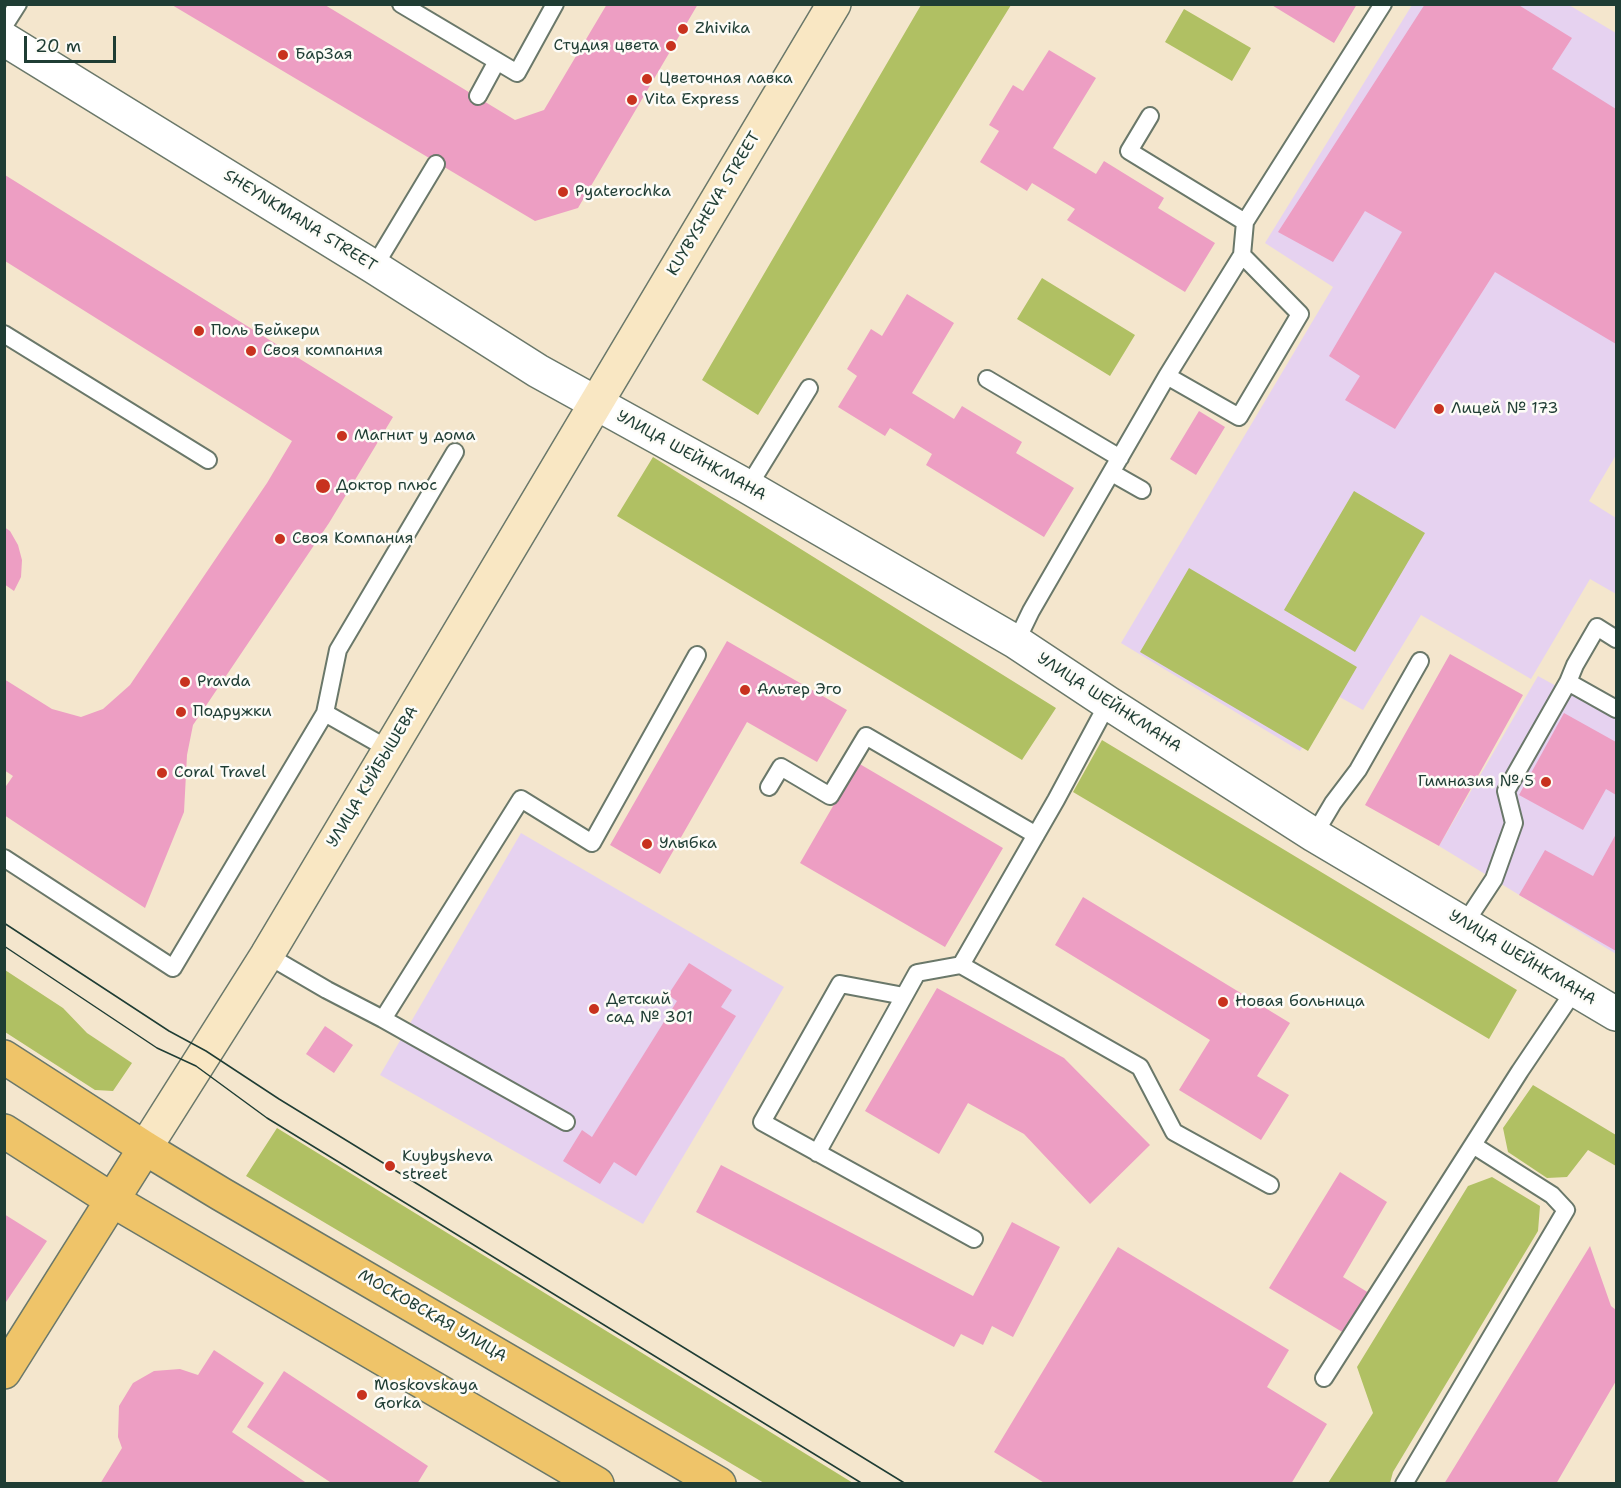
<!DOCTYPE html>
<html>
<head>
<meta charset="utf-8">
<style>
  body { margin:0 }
  #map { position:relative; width:1621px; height:1488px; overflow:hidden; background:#f4e6cd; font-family:"Shantell Sans",sans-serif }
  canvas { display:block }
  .frame { position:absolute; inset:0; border:6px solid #1f3d34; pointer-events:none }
  .scale { position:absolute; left:24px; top:36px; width:92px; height:27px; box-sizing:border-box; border:3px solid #1f3d34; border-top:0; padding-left:8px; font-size:18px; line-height:21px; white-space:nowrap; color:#1f3d34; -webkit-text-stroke:4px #fdfcf7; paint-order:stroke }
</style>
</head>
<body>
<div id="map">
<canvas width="1621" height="1488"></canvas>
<div class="frame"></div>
<div class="scale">20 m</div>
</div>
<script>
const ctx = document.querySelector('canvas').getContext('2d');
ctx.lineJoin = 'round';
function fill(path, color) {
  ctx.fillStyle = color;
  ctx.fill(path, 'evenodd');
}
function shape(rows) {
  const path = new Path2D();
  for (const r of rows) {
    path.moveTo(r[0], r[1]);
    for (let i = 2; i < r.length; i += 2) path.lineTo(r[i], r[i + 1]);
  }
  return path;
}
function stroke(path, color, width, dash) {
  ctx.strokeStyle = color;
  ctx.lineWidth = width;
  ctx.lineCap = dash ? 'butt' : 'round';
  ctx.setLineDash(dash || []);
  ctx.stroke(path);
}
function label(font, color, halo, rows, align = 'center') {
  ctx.font = font + ' "Shantell Sans",sans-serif';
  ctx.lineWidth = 5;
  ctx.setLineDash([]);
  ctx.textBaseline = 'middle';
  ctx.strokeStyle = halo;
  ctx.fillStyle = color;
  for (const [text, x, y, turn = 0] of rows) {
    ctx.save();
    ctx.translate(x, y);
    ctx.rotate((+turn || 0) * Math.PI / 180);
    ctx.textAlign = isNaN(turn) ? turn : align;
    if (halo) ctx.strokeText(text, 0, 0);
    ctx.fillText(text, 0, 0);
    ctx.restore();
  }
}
fill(shape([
  [1412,5,1569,5,1616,33,1616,455,1589,501,1616,518,1616,594,1590,579,1531,679,1421,615,1363,710,1336,695,1300,751,1121,643,1333,287,1265,243],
  [1538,676,1616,719,1616,954,1439,846],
  [521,833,784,987,643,1224,380,1075]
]), '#e6d2f0');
fill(shape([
  [921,5,1011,5,758,415,702,380],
  [1184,9,1251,48,1232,81,1165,42],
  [1042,278,1135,335,1110,376,1017,319],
  [653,457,1056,708,1022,760,617,516],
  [1354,491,1425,533,1355,652,1284,610],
  [1189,568,1357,667,1308,751,1140,652],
  [1102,740,1517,990,1489,1039,1073,792],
  [5,970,63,1008,87,1033,132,1063,113,1091,95,1090,5,1032],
  [1533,1085,1616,1135,1616,1166,1588,1150,1567,1177,1547,1178,1508,1152,1503,1128],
  [277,1128,853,1483,764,1483,246,1176],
  [1492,1177,1540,1206,1538,1231,1393,1472,1390,1483,1328,1483,1373,1413,1357,1367,1468,1186]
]), '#b0c063');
fill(shape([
  [607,4,698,4,578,208,535,221,172,5,325,5,515,120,544,110],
  [1270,4,1357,4,1334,43],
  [1425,4,1517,4,1572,38,1552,69,1616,109,1616,344,1495,272,1395,429,1345,400,1360,376,1329,356,1402,232,1365,211,1333,262,1278,232],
  [1049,50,1096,78,1053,148,1096,174,1104,161,1164,198,1158,208,1215,243,1185,292,1067,220,1075,209,1032,183,1027,191,980,162,999,131,989,125,1013,85,1023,91],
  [5,175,393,417,329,523,193,725,187,755,184,812,145,908,4,815,4,789,13,776,4,770,4,679,52,709,81,717,103,709,130,685,267,483,292,441,5,261],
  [907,294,954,323,912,393,954,419,962,406,1022,442,1016,453,1074,488,1044,537,926,465,932,454,890,428,885,436,838,407,857,376,847,369,871,329,882,336],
  [1199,411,1225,427,1196,475,1170,459],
  [4,527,10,531,18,545,22,560,21,577,14,591,4,584],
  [727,641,847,710,817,762,747,722,660,874,610,845],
  [1450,654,1523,695,1439,846,1365,805],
  [1564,713,1616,742,1616,795,1606,789,1583,830,1519,795],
  [858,763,1003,848,945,947,800,863],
  [1616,834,1616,951,1519,895,1545,850,1593,876],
  [1083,897,1290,1023,1257,1076,1289,1095,1261,1140,1179,1090,1210,1040,1055,945],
  [689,963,732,990,721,1007,736,1016,636,1176,614,1162,600,1184,563,1161,582,1130,592,1137,677,1001,668,995],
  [937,988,1064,1058,1150,1145,1090,1204,1024,1134,968,1103,939,1154,865,1111],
  [325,1026,353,1045,334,1073,306,1054],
  [721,1165,973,1296,1012,1222,1060,1247,1013,1337,992,1326,983,1345,961,1334,954,1347,696,1212],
  [1340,1172,1387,1202,1343,1277,1369,1293,1344,1333,1269,1288],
  [4,1214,47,1241,4,1305],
  [1590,1246,1611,1306,1616,1310,1616,1381,1556,1484,1444,1484],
  [1118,1247,1289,1350,1267,1387,1327,1424,1291,1484,1046,1484,994,1452],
  [214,1350,264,1383,232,1432,308,1484,100,1484,122,1448,118,1437,119,1406,133,1383,154,1371,180,1369,198,1375],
  [284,1371,428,1466,417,1484,333,1484,247,1427]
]), '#ed9ec3');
const service = shape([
  [401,4,517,73,555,4],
  [4,26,18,4],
  [478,96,497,61],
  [1150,116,1129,151,1245,222],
  [374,267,436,164],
  [4,334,208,460],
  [1167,376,1239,417,1300,314,1242,255],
  [987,379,1120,458],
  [1112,473,1142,490],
  [748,487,809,388],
  [1016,642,1031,611,1167,376,1242,255,1245,222,1383,4],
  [1568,682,1575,665,1597,627,1616,639],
  [325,713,390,750],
  [769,787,781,767,830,796,866,736,1036,835],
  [1314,835,1333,803,1358,770,1420,661],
  [4,858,173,968,325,713,338,650,455,452],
  [1465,923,1494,879,1514,823,1506,791,1568,682,1616,709],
  [267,955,327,990,383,1019,566,1122],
  [961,965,1140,1067,1174,1132,1270,1185],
  [904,996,840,984,762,1122,974,1239],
  [383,1019,521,799,592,843,697,655],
  [817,1153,917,973,961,965,1056,800,1108,703],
  [1324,1378,1520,1071,1574,991],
  [1404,1484,1566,1210,1552,1195,1473,1145]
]);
const tertiary = shape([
  [4,39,374,267,538,371,748,487,1016,642,1108,703,1314,835,1616,1014]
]);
const secondary = shape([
  [145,1148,267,955,834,4]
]);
const primary = shape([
  [4,1057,145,1148,221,1194,719,1484],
  [4,1131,112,1200,597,1484],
  [4,1372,145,1148]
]);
stroke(service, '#6a786a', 20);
stroke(tertiary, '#6a786a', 36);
stroke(secondary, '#6a786a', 36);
stroke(primary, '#6a786a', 36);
stroke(service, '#fff', 16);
stroke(tertiary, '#fff', 33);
stroke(secondary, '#f9e7c3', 33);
stroke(primary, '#efc469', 33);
stroke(shape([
  [4,923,169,1031,206,1051,279,1099,906,1484],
  [4,946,157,1048,196,1066,267,1118,863,1484]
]), '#1f3d34', 1.5);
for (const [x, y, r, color] of [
  [683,29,6,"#c8321e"],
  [671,46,6,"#c8321e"],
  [283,55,6,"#c8321e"],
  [647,79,6,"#c8321e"],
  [632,100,6,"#c8321e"],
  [563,192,6,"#c8321e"],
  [199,331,6,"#c8321e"],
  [251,351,6,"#c8321e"],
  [1439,409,6,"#c8321e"],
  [342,436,6,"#c8321e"],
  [323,486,8,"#c8321e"],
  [280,539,6,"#c8321e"],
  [185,682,6,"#c8321e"],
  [745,690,6,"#c8321e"],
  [181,712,6,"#c8321e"],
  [162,773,6,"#c8321e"],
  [1546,782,6,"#c8321e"],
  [647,844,6,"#c8321e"],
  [1223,1002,6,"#c8321e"],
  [594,1009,6,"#c8321e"],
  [390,1166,6,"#c8321e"],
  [362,1395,6,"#c8321e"]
]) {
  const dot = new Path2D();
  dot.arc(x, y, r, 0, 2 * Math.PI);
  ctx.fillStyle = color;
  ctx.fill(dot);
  stroke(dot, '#fdfcf7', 2);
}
label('16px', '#1f3d34', '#fdfcf7', [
  ["Zhivika",695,29],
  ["Студия цвета",659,46,"right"],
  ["БарЗая",295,55],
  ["Цветочная лавка",659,79],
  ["Vita Express",644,100],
  ["Pyaterochka",575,192],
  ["Поль Бейкери",211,331],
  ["Своя компания",263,351],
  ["Лицей № 173",1451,409],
  ["Магнит у дома",354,436],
  ["Доктор плюс",336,486],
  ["Своя Компания",292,539],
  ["Pravda",197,682],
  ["Альтер Эго",757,690],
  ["Подружки",193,712],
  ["Coral Travel",174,773],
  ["Гимназия № 5",1534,782,"right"],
  ["Улыбка",659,844],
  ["Детский",606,1000],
  ["сад № 301",606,1018],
  ["Новая больница",1235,1002],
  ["Kuybysheva",402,1157],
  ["street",402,1175],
  ["Moskovskaya",374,1386],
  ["Gorka",374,1404]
], 'left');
label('16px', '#1f3d34', '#fdfcf7', [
  ["KUYBYSHEVA STREET",714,204,-59],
  ["SHEYNKMANA STREET",300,221,32],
  ["УЛИЦА ШЕЙНКМАНА",691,456,29],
  ["УЛИЦА ШЕЙНКМАНА",1109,703,33],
  ["УЛИЦА КУЙБЫШЕВА",373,777,-59],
  ["УЛИЦА ШЕЙНКМАНА",1522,958,31],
  ["МОСКОВСКАЯ УЛИЦА",432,1316,30]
]);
</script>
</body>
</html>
